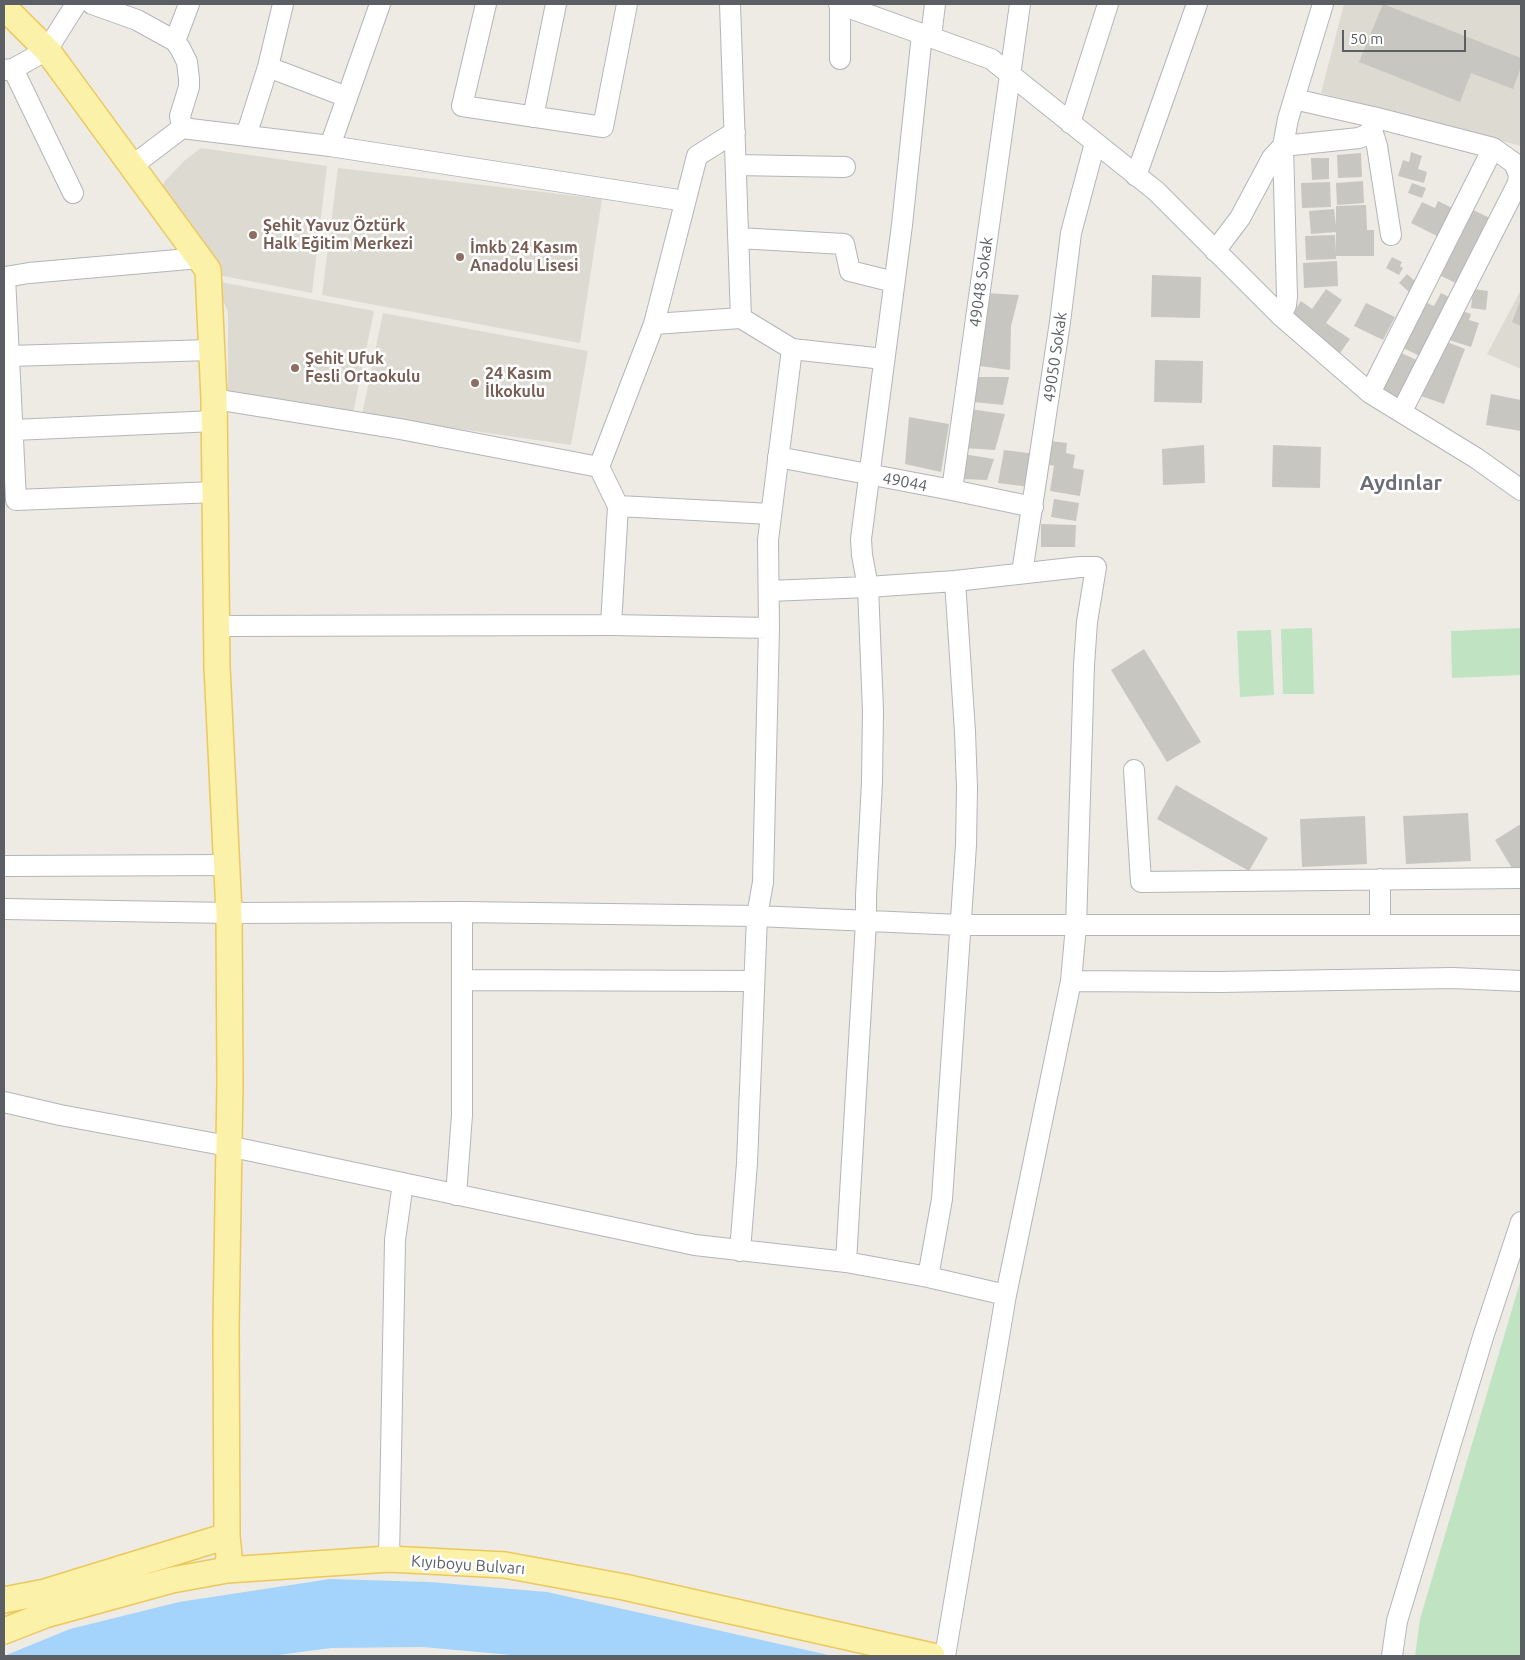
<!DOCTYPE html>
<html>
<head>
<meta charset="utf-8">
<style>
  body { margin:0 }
  #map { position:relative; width:1525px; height:1660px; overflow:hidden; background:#edebe3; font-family:Ubuntu,sans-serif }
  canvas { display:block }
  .frame { position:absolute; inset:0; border:5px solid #5b5f63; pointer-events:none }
  .scale { position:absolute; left:1342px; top:30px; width:124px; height:22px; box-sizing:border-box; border:2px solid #5b5f63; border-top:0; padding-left:6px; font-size:15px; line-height:18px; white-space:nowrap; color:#5b5f63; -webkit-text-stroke:4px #fff; paint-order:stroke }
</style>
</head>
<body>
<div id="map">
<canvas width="1525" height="1660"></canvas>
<div class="frame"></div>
<div class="scale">50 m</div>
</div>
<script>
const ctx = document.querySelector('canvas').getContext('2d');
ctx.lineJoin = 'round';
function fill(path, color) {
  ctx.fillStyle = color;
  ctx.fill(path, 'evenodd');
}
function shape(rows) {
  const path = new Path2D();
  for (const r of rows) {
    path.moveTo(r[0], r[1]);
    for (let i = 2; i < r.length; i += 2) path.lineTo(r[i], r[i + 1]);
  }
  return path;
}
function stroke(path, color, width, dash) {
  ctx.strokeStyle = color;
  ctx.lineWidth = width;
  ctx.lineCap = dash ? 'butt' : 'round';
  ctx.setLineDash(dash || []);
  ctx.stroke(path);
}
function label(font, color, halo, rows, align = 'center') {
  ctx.font = font + ' Ubuntu,sans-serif';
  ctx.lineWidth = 5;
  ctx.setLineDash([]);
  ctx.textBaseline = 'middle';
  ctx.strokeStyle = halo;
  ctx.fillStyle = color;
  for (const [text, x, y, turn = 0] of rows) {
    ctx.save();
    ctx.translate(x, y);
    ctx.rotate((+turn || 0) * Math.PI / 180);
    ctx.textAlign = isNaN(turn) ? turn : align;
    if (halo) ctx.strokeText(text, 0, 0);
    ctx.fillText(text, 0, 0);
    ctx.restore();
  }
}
fill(shape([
  [1344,4,1521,4,1521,146,1321,93],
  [201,148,327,166,312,293,213,274,160,190,165,181,184,161],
  [338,168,602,199,580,343,322,295],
  [215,281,374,311,353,413,228,397,228,312],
  [1521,290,1521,369,1487,354],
  [383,313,588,351,571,445,362,415]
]), '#dddad1');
fill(shape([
  [1312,628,1314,694,1283,694,1281,629],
  [1521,628,1521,675,1452,678,1451,631],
  [1271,630,1274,695,1240,697,1237,631],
  [1521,1279,1521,1656,1415,1656,1420,1619]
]), '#c0e4c1');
fill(shape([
  [330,1579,430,1582,547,1592,833,1656,522,1656,423,1647,331,1648,271,1656,4,1656,70,1629,179,1602]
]), '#a4d3fc');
fill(shape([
  [1383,4,1521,58,1521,67,1513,89,1471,73,1460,102,1359,62],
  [1411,152,1422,156,1418,169,1427,172,1424,183,1398,176,1403,160,1409,162],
  [1361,153,1362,177,1338,178,1337,155],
  [1311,158,1329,158,1329,179,1312,180],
  [1363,181,1364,203,1337,205,1336,183],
  [1330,182,1331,207,1302,208,1301,183],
  [1412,183,1426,188,1422,198,1408,193],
  [1438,201,1454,209,1439,237,1411,223,1422,202,1435,208],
  [1366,205,1367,230,1374,230,1374,256,1336,256,1336,259,1306,260,1305,236,1335,235,1336,253,1336,232,1311,234,1309,211,1334,209,1336,226,1336,206],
  [1471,209,1492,219,1460,285,1439,275],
  [1392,257,1402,262,1400,266,1403,268,1399,275,1386,268],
  [1337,261,1338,286,1304,288,1303,263],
  [1407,274,1417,283,1409,292,1399,283],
  [1152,275,1201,277,1200,318,1151,317],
  [1326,289,1342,300,1326,323,1350,339,1340,353,1289,318,1301,301,1312,309],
  [1473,289,1488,291,1486,310,1471,308],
  [985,293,1019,295,1011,326,1010,370,972,365],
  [1441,293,1451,298,1424,358,1397,345,1420,300,1434,306],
  [1521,299,1521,326,1512,322],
  [1366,303,1395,317,1383,340,1354,326],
  [1459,310,1471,314,1469,320,1479,323,1471,347,1449,340],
  [1442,340,1465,349,1444,404,1421,396],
  [1399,352,1419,361,1401,401,1381,392],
  [1155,360,1203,361,1202,403,1154,402],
  [975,377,1009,377,1003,405,973,402],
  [1491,394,1521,400,1521,431,1486,425],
  [970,409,1005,414,995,450,964,448],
  [909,417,949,424,941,472,905,464],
  [1050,441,1067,443,1066,453,1075,455,1073,468,1084,470,1080,496,1050,491,1054,466,1047,464],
  [1204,445,1205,483,1163,485,1162,449],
  [1273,445,1321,447,1320,488,1272,487],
  [1004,450,1036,454,1030,487,998,483],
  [963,454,994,459,987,480,961,479],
  [1054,499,1079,503,1076,521,1051,517],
  [1041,524,1076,525,1075,547,1041,547],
  [1144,649,1201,742,1167,762,1111,670],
  [1176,785,1268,838,1249,871,1157,819],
  [1468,813,1471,861,1406,864,1403,816],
  [1365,816,1367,864,1302,867,1300,819],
  [1521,824,1521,869,1515,873,1495,840]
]), '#c8c6c0');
const minor = shape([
  [92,4,137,20,175,41,180,48,187,62,189,79,189,87,180,116,182,128],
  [283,4,268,67,347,97],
  [486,4,462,106,603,127,627,4],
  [730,4,741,318,792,349,768,540,769,628,763,882,757,916,747,1163,740,1251],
  [839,4,991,59,1156,191,1281,316,1370,393,1476,458,1521,490],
  [931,37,935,4],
  [175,41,189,4],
  [840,59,840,4],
  [13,69,73,193],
  [4,70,13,69,47,50,76,4],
  [1294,99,1377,118,1493,148,1370,393],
  [533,117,556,4],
  [1070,123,1108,4],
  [1372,130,1377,146,1391,235],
  [246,136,268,67],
  [330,146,380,4],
  [736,165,845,167],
  [132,166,182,128,330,146,685,201],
  [1136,176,1197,4],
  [738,238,844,244,850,271,894,282],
  [1215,251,1240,218,1272,158,1283,146,1359,138,1366,135,1372,130,1377,118],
  [200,258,29,273,5,277,16,500,215,492],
  [1281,316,1286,305,1287,297,1283,146,1288,119,1323,4],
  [654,324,697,156,735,132],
  [792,349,884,359],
  [9,356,212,350],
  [214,399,400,429,599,467,618,506,771,514],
  [1402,411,1518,183,1519,175,1514,163,1493,148],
  [13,430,215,421],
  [778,457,952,490,1033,507],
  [599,467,654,324,741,318],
  [952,490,1020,4],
  [1022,573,1060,322,1071,233,1095,143],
  [769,591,868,587,955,581,1080,567,1096,567,1087,622,1084,665,1076,926,1071,981,1006,1295,945,1656],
  [611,625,618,506],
  [216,626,611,625,769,628],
  [1134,770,1141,882,1521,878],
  [4,866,227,865],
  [4,909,229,913,462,912,757,916,960,925,1521,925],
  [1380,925,1380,879],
  [462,980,754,981],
  [1071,981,1220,982,1453,978,1521,981],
  [4,1102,60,1115,228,1146,695,1245,846,1262,928,1277,1006,1295],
  [456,1195,462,1115,462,912],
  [846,1262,866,922,866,896,872,782,873,711,868,587,862,555,861,539,902,225,922,34],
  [928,1277,942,1199,966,845,967,788,965,732,955,581],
  [389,1559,395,1240,403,1183],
  [1392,1656,1397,1621,1484,1334,1521,1222]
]);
const major = shape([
  [4,7,47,50,208,270,214,399,217,667,229,913,230,1082,226,1327,227,1536,229,1556,227,1570],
  [4,1600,45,1592,227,1536],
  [4,1631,45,1615,172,1580,227,1570,389,1559,505,1565,624,1587,932,1656]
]);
stroke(minor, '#b4b5ba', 22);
stroke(major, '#ecc85d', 28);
stroke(minor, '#fff', 20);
stroke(major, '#fcf1a9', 25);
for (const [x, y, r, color] of [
  [253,235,5,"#8d6e63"],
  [460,257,5,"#8d6e63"],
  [295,368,5,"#8d6e63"],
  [475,383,5,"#8d6e63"]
]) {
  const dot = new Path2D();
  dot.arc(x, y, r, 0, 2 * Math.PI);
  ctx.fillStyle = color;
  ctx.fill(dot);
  stroke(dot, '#fff', 2);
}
label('bold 16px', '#785e54', '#fff', [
  ["Şehit Yavuz Öztürk",263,226],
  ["Halk Eğitim Merkezi",263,244],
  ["İmkb 24 Kasım",470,248],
  ["Anadolu Lisesi",470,266],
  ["Şehit Ufuk",305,359],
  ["Fesli Ortaokulu",305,377],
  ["24 Kasım",485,374],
  ["İlkokulu",485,392]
], 'left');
label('16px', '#5b5f63', '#fff', [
  ["49048 Sokak",981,282,-82],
  ["49050 Sokak",1055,357,-82],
  ["49044",905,482,11],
  ["Kıyıboyu Bulvarı",468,1565,4]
]);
label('bold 21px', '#6c7075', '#fff', [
  ["Aydınlar",1401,483]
]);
</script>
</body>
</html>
